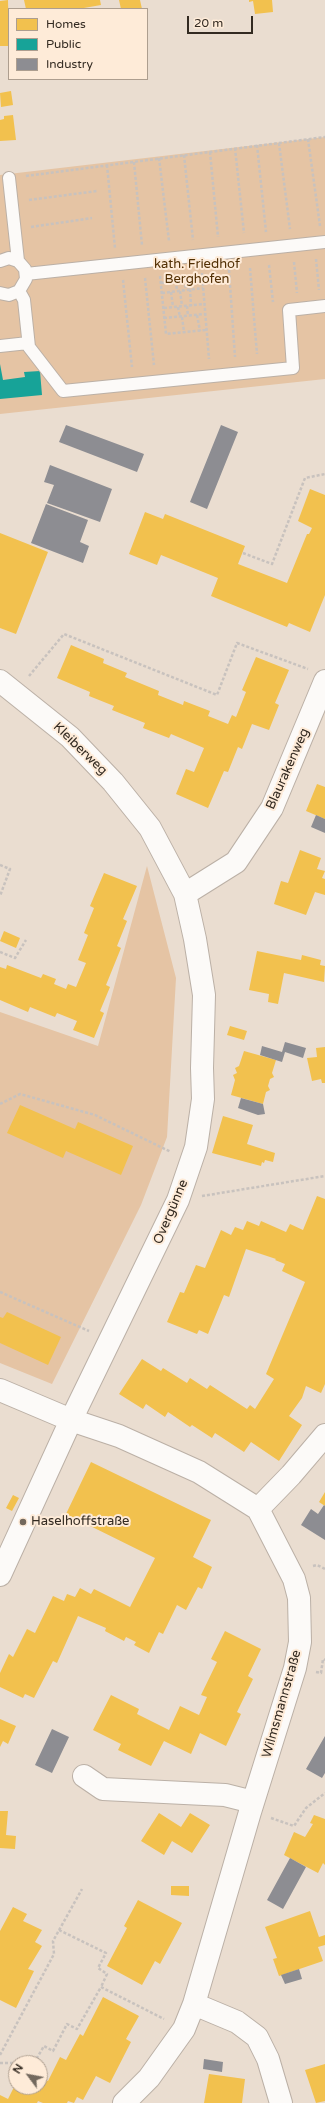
<!DOCTYPE html>
<html>
<head>
<meta charset="utf-8">
<style>
  body { margin:0 }
  #map { position:relative; width:325px; height:2103px; overflow:hidden; background:#eaddd0; font-family:"Varela Round",sans-serif }
  canvas { display:block }
  .legend { position:absolute; left:8px; top:8px; width:140px; height:72px; box-sizing:border-box; background:#feebd8; border:1px solid #ad9e8f; margin:0; padding:5px 7px; list-style:none; font-size:12px; color:#332a21 }
  .legend li { display:flex; align-items:center; gap:8px; height:20px }
  .legend b { width:20px; border:1px solid #ad9e8f }
  .north { position:absolute; left:8px; top:2055px; width:40px; height:40px; box-sizing:border-box; background:#feebd8; border:1px solid #ad9e8f; border-radius:50%; rotate:302deg; font-size:11px; font-weight:700; line-height:16px; text-align:center; color:#332a21 }
  .north::after { content:''; display:block; margin:auto; width:14px; height:18px; background:#73695e; clip-path:polygon(50% 0,100% 100%,50% 72%,0 100%) }
  .scale { position:absolute; left:187px; top:16px; width:66px; height:18px; box-sizing:border-box; border:2px solid #332a21; border-top:0; padding-left:5px; font-size:12px; line-height:14px; white-space:nowrap; color:#332a21; -webkit-text-stroke:3px #feebd8; paint-order:stroke }
</style>
</head>
<body>
<div id="map">
<canvas width="325" height="2103"></canvas>
<ul class="legend">
<li><b style="height:11px;background:#f2c14e"></b>Homes</li>
<li><b style="height:11px;background:#17a398"></b>Public</li>
<li><b style="height:11px;background:#8d8d92"></b>Industry</li>
</ul>
<div class="north">N</div>
<div class="scale">20 m</div>
</div>
<script>
const ctx = document.querySelector('canvas').getContext('2d');
ctx.lineJoin = 'round';
function fill(path, color) {
  ctx.fillStyle = color;
  ctx.fill(path, 'evenodd');
}
function shape(rows) {
  const path = new Path2D();
  for (const r of rows) {
    path.moveTo(r[0], r[1]);
    for (let i = 2; i < r.length; i += 2) path.lineTo(r[i], r[i + 1]);
  }
  return path;
}
function stroke(path, color, width, dash) {
  ctx.strokeStyle = color;
  ctx.lineWidth = width;
  ctx.lineCap = dash ? 'butt' : 'round';
  ctx.setLineDash(dash || []);
  ctx.stroke(path);
}
function label(font, color, halo, rows, align = 'center') {
  ctx.font = font + ' "Varela Round",sans-serif';
  ctx.lineWidth = 4;
  ctx.setLineDash([]);
  ctx.textBaseline = 'middle';
  ctx.strokeStyle = halo;
  ctx.fillStyle = color;
  for (const [text, x, y, turn = 0] of rows) {
    ctx.save();
    ctx.translate(x, y);
    ctx.rotate((+turn || 0) * Math.PI / 180);
    ctx.textAlign = isNaN(turn) ? turn : align;
    if (halo) ctx.strokeText(text, 0, 0);
    ctx.fillText(text, 0, 0);
    ctx.restore();
  }
}
fill(shape([
  [325,137,325,379,0,414,0,175],
  [147,866,176,978,167,1137,141,1205,52,1384,0,1363,0,1012,98,1046]
]), '#e5c4a4');
fill(shape([
  [8,0,9,46,0,46,0,1],
  [24,0,100,0,101,5,78,9,26,9],
  [119,0,140,0,142,9,121,9],
  [249,0,272,0,273,12,255,14,253,1,249,2],
  [11,91,13,105,1,107,0,93],
  [13,115,16,140,0,141,0,120,4,119,4,116],
  [310,489,325,495,325,595,310,632,289,623,287,627,211,596,218,578,161,555,157,565,129,554,145,512,163,519,165,514,245,546,238,564,287,583,307,534,309,534,312,528,298,521],
  [0,533,48,552,16,634,0,628],
  [71,645,104,659,103,663,127,673,125,677,159,691,158,695,183,705,184,701,210,711,208,716,228,724,232,715,236,717,246,692,242,690,256,657,289,670,275,703,279,705,269,730,252,724,242,749,238,747,228,772,224,771,208,808,176,794,186,769,194,772,204,748,171,734,169,738,143,728,145,723,112,710,114,706,89,696,90,692,57,678],
  [317,784,325,787,325,819,306,811],
  [300,850,321,858,317,869,325,871,322,878,325,879,325,895,315,892,306,915,274,904,281,881,288,883],
  [104,873,137,886,123,919,127,921,117,946,121,948,106,985,110,987,100,1011,104,1013,94,1038,73,1030,77,1021,57,1013,55,1017,30,1007,28,1012,0,1000,0,967,6,969,7,965,41,978,43,974,56,979,54,984,66,989,68,984,76,987,86,963,78,960,88,935,84,933,94,908,90,906],
  [4,931,20,938,16,948,0,941],
  [257,951,301,960,302,955,321,960,320,965,325,966,324,982,284,973,278,1004,268,1002,269,994,249,990],
  [230,1026,247,1031,244,1040,227,1035],
  [325,1047,325,1083,322,1083,321,1079,312,1081,307,1058,317,1057,316,1048],
  [244,1051,276,1060,272,1073,274,1077,270,1079,268,1086,270,1090,266,1092,263,1104,231,1095,235,1080,233,1075,237,1073,235,1068,239,1066],
  [20,1105,75,1129,78,1122,133,1146,121,1175,66,1151,63,1158,7,1133],
  [223,1116,253,1125,247,1144,275,1153,273,1162,265,1160,264,1163,262,1162,261,1166,212,1153],
  [317,1196,325,1199,325,1384,321,1393,306,1386,302,1398,289,1416,302,1425,279,1461,251,1442,244,1452,215,1433,212,1438,192,1425,190,1427,168,1412,165,1417,146,1404,143,1409,119,1394,142,1359,161,1371,163,1368,187,1383,190,1378,207,1389,210,1385,247,1409,250,1405,255,1409,274,1379,266,1374,305,1282,282,1271,285,1264,275,1260,276,1259,246,1249,229,1297,224,1295,208,1334,199,1330,197,1334,167,1322,180,1292,184,1293,196,1265,205,1268,221,1230,231,1235,235,1227,243,1230,247,1221,259,1226,261,1221,286,1232,290,1224,303,1230],
  [7,1312,61,1337,48,1365,0,1343,0,1317,3,1318],
  [91,1462,211,1520,193,1557,212,1567,202,1589,198,1587,186,1610,177,1605,163,1634,159,1632,149,1653,134,1645,136,1642,126,1637,124,1641,105,1631,106,1628,78,1616,57,1663,53,1661,34,1698,25,1694,23,1698,0,1687,0,1673,9,1654,13,1657,27,1629,35,1633,53,1596,64,1601,67,1594,75,1597,80,1588,91,1594,94,1589,130,1607,155,1558,66,1514],
  [325,1492,325,1506,319,1502],
  [13,1495,19,1498,12,1511,6,1508],
  [225,1631,261,1649,248,1676,253,1679,237,1712,241,1714,226,1746,200,1733,191,1754,164,1741,151,1766,118,1750,121,1744,93,1730,111,1695,139,1709,137,1714,169,1730,180,1706,199,1715,207,1697,201,1695,217,1662,211,1659],
  [0,1719,16,1726,8,1744,3,1741,0,1747],
  [0,1811,8,1811,6,1835,16,1836,15,1849,0,1848],
  [159,1813,181,1827,190,1813,210,1825,192,1853,172,1841,164,1855,141,1841],
  [314,1815,325,1819,325,1865,323,1863,318,1873,284,1855,294,1832,305,1837,313,1824,310,1823],
  [171,1886,189,1886,189,1896,171,1895],
  [138,1900,182,1923,160,1964,155,1961,142,1985,107,1966,127,1928,124,1926],
  [13,1907,27,1914,23,1921,42,1930,35,1942,42,1946,28,1969,34,1971,16,2008,0,2000,0,1931],
  [310,1911,319,1937,325,1935,325,1945,318,1947,323,1961,279,1976,273,1959,277,1958,265,1927],
  [103,1997,139,2016,126,2039,131,2042,110,2083,96,2076,83,2100,77,2097,74,2103,68,2101,67,2103,43,2103,38,2101,37,2103,0,2103,0,2095,8,2099,16,2083,16,2087,40,2087,40,2077,48,2081,60,2057,66,2060,80,2034,83,2036],
  [325,2064,325,2101,316,2103,305,2070],
  [209,2074,245,2079,242,2103,204,2103]
]), '#f2c14e');
fill(shape([
  [0,364,3,380,25,377,24,372,40,371,42,395,0,399]
]), '#17a398');
fill(shape([
  [66,425,144,454,137,472,59,442],
  [221,425,238,432,207,509,190,502],
  [50,465,112,489,100,522,47,503,54,485,44,482],
  [46,504,88,520,80,542,89,546,83,563,31,543],
  [316,815,325,819,325,833,311,827],
  [285,1042,306,1048,303,1058,285,1052,282,1062,260,1055,262,1046,282,1052],
  [241,1098,263,1104,265,1114,258,1115,238,1108],
  [324,1505,325,1506,325,1540,301,1525,311,1509,318,1514],
  [52,1729,69,1737,52,1773,35,1765],
  [325,1736,325,1773,322,1778,306,1769],
  [290,1858,306,1867,283,1909,267,1900],
  [299,1969,302,1979,285,1984,281,1975],
  [204,2059,223,2062,222,2072,203,2069]
]), '#8d8d92');
const lane = shape([
  [9,178,18,261],
  [0,261,9,258,18,261,25,269,26,279,19,291,9,295,0,293],
  [26,274,325,242],
  [19,291,24,300,29,347,63,391,293,368,289,310,325,306],
  [0,346,28,343]
]);
const street = shape([
  [0,681,70,737,113,782,150,828,185,894,195,939,204,995,202,1068,203,1099,196,1147,178,1200,71,1420,0,1575],
  [185,894,236,862,272,808,325,681],
  [0,1390,71,1420,119,1436,199,1472,258,1509,294,1579,299,1598,300,1642,295,1668,250,1812,194,2004,184,2029,149,2078,124,2103],
  [258,1509,291,1475,325,1435],
  [84,1776,103,1789,225,1795,253,1802],
  [194,2004,237,2022,257,2037,268,2059,281,2103]
]);
stroke(lane, '#bbb0a6', 14);
stroke(street, '#bbb0a6', 24);
stroke(shape([
  [308,139,320,226],
  [279,143,290,229],
  [257,145,266,232],
  [235,148,244,233],
  [210,152,218,237],
  [184,155,193,240],
  [159,158,169,241],
  [134,162,142,245],
  [107,165,115,248],
  [26,176,325,137],
  [29,200,97,191],
  [31,227,92,218],
  [316,259,319,290],
  [294,262,297,293],
  [269,265,273,302],
  [250,268,257,354],
  [229,270,235,357],
  [202,273,209,359],
  [160,276,166,334,206,330],
  [145,278,154,365],
  [123,280,132,367],
  [184,280,186,290],
  [176,281,177,291],
  [161,283,202,278],
  [190,289,191,306],
  [180,291,182,306],
  [171,292,173,307],
  [162,293,203,288],
  [187,306,188,316],
  [178,307,180,317],
  [164,308,204,304],
  [197,315,200,331],
  [182,317,184,332],
  [164,318,205,314],
  [243,553,272,564,305,478,325,474],
  [29,676,64,634,217,695,237,643,308,669],
  [0,865,10,869,0,896],
  [0,952,15,958,26,940],
  [0,1104,20,1094,95,1115,171,1152],
  [202,1196,325,1176],
  [0,1292,89,1331],
  [313,1566,317,1565,325,1569],
  [316,1672,321,1673,323,1659,325,1660],
  [271,1818,294,1826,306,1808,325,1793],
  [59,1930,106,1953,98,1968,107,1974,101,1987],
  [0,2055,54,1954,53,1941,82,1889],
  [0,2063,20,2063],
  [34,2063,44,2046,53,2051,67,2024,77,2029,101,1987,164,2019]
]), '#c8c2be', 2.5, [3, 2]);
stroke(lane, '#fcfaf8', 12);
stroke(street, '#fcfaf8', 22);
for (const [x, y, r, color] of [
  [23,1522,4,"#73695e"]
]) {
  const dot = new Path2D();
  dot.arc(x, y, r, 0, 2 * Math.PI);
  ctx.fillStyle = color;
  ctx.fill(dot);
  stroke(dot, '#feebd8', 1.5);
}
label('13px', '#522f03', '#feebd8', [
  ["kath. Friedhof",197,265],
  ["Berghofen",197,280]
]);
label('13px', '#332a21', '#feebd8', [
  ["Kleiberweg",80,749,44],
  ["Blaurakenweg",288,769,-66],
  ["Overgünne",171,1212,-67],
  ["Wilmsmannstraße",282,1704,-74]
]);
label('13px', '#332a21', '#feebd8', [
  ["Haselhoffstraße",31,1522]
], 'left');
</script>
</body>
</html>
